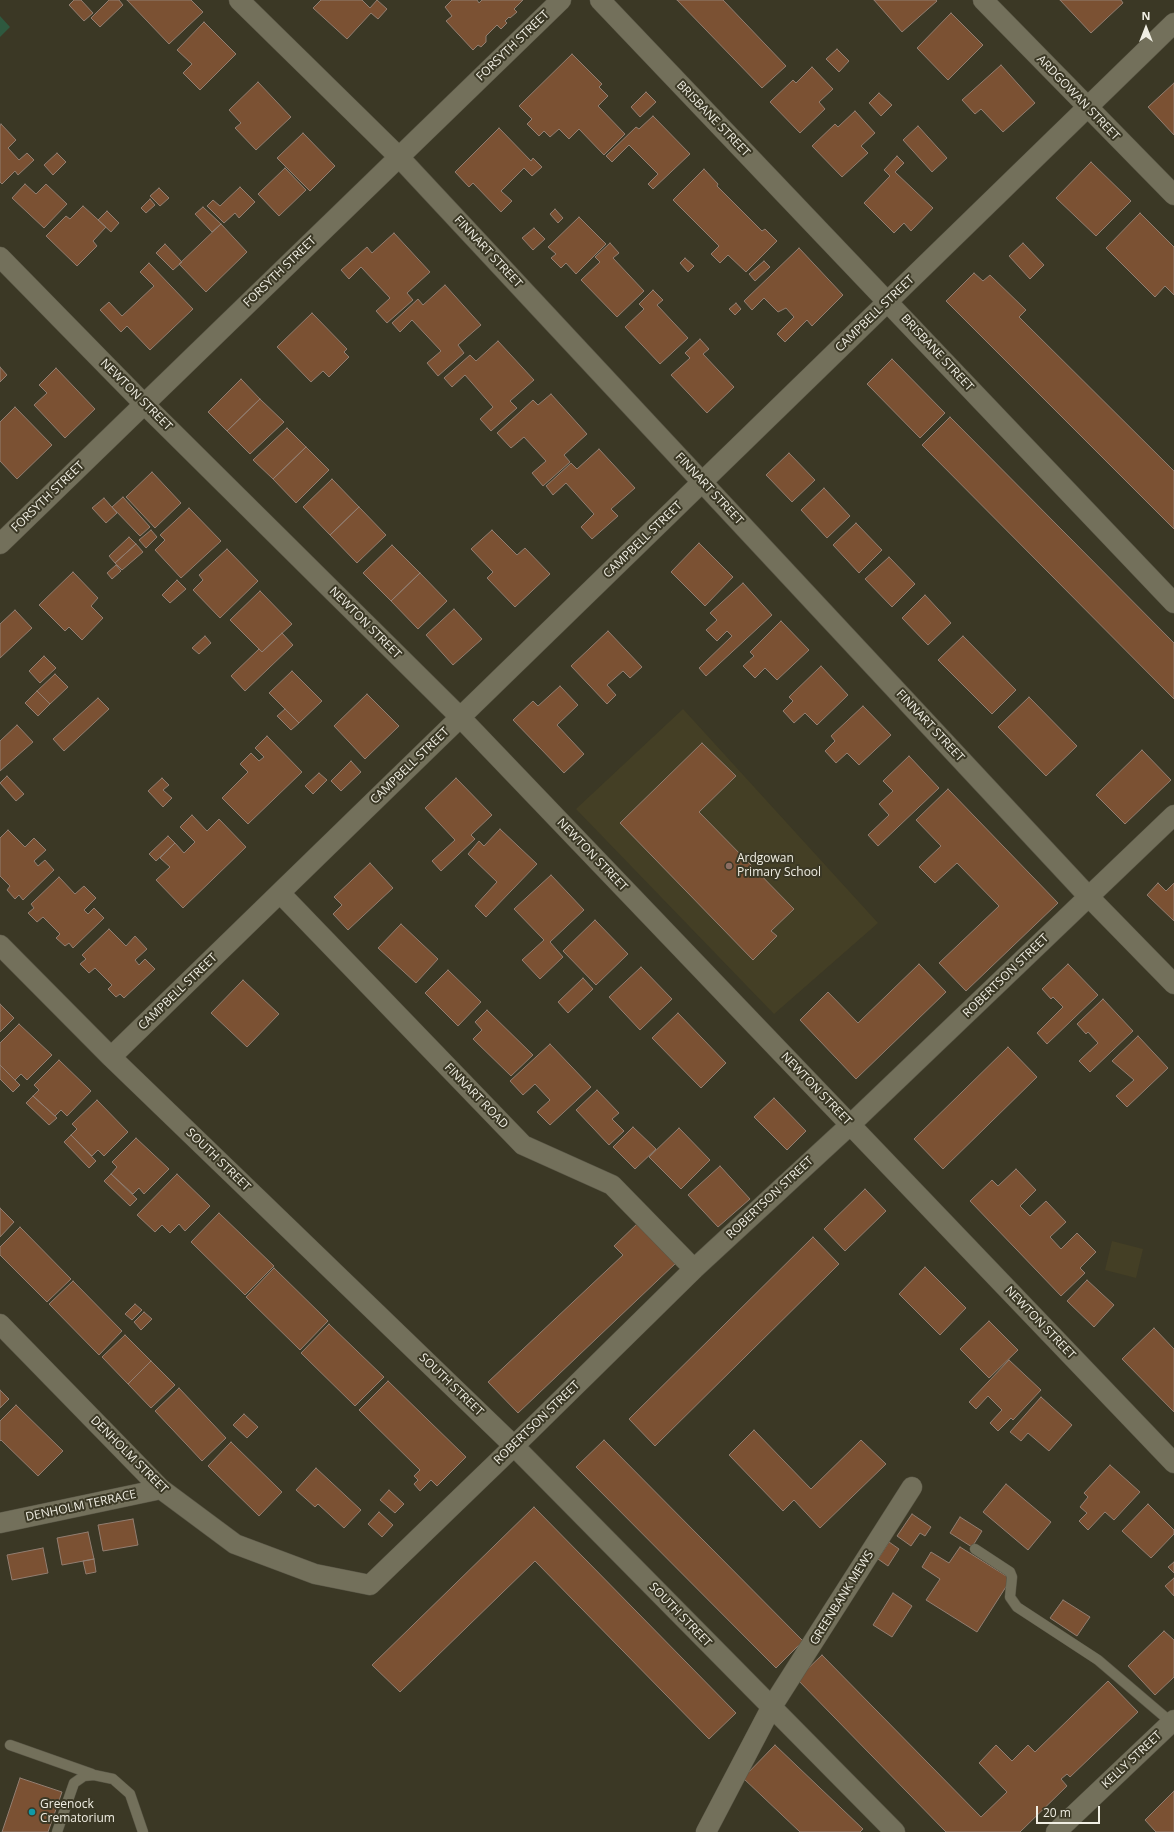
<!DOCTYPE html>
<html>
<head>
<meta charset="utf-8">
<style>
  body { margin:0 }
  #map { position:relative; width:1174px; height:1832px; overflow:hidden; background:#3b3825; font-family:"Open Sans",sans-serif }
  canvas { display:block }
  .north { position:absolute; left:1126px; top:8px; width:40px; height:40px; -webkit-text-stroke:3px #3b3825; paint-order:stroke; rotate:0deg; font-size:11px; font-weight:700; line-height:16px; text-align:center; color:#f0eee3 }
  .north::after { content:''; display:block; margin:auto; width:14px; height:18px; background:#f0eee3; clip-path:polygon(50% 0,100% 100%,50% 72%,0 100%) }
  .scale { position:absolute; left:1036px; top:1806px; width:64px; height:18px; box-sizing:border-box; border:2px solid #f0eee3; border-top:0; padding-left:5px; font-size:12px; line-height:14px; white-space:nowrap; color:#f0eee3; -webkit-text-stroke:3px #3b3825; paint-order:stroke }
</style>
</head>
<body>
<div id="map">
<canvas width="1174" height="1832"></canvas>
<div class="north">N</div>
<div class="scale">20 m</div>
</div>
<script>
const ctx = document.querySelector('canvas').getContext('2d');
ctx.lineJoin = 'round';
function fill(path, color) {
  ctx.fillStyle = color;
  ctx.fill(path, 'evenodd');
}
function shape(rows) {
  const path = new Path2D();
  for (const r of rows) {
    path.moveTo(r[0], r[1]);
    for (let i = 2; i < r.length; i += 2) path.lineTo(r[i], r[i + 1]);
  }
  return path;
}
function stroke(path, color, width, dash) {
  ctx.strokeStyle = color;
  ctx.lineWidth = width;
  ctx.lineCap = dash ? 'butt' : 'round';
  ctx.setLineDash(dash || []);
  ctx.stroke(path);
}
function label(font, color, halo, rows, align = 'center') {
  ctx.font = font + ' "Open Sans",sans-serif';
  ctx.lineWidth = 4;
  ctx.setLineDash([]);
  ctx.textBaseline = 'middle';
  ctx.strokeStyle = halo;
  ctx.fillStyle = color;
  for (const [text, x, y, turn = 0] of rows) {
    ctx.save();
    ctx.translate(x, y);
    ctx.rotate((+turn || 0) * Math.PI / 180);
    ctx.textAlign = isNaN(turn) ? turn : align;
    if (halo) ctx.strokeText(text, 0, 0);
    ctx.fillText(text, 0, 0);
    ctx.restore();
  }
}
fill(shape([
  [683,709,878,923,774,1014,576,809],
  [1112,1241,1143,1249,1136,1278,1105,1270]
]), '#443f25');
fill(shape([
  [0,16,10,27,0,37]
]), '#2e593f');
const building = shape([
  [74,0,81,0,93,13,84,21,69,5,74,0],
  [109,0,119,0,123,5,100,27,91,18,109,0],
  [127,0,191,0,203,12,169,44,127,0],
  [321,0,362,0,370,8,377,0,387,9,378,19,371,13,347,39,313,8,321,0],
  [452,0,477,0,479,3,482,0,523,0,514,9,517,12,510,18,509,17,505,21,507,23,501,29,497,25,486,36,486,42,481,47,478,45,473,50,446,21,452,16,445,7,452,0],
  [677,0,723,0,786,66,762,88,677,0],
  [874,0,936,0,937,1,902,32,874,0],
  [1060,0,1121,0,1123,3,1091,33,1060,0],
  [951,13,983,45,948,80,917,48,951,13],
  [204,22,236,54,200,90,183,73,192,64,177,50,204,22],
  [837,49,849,61,839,72,826,59,837,49],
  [572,54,602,84,599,87,608,96,598,106,625,134,604,155,579,129,569,139,559,129,550,137,544,131,539,136,527,124,532,119,519,106,572,54],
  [1001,65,1035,103,1003,132,981,109,975,114,962,100,1001,65],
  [812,67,833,89,819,102,825,109,800,133,770,102,793,80,796,83,812,67],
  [258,82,291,117,256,150,235,128,241,123,229,110,258,82],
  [1174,83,1174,135,1148,107,1174,83],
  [646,92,656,102,640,117,631,107,646,92],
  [879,93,892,105,881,116,869,103,879,93],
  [855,111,875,133,861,146,868,153,842,177,812,146,835,124,838,127,855,111],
  [653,116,690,154,653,189,648,184,658,174,629,145,612,162,606,156,636,127,639,129,653,116],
  [1,124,16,140,8,148,19,160,27,153,34,160,18,175,15,171,2,184,0,182,0,126,1,124],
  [918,126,947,158,932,172,903,140,918,126],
  [499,128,531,161,533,158,542,167,532,176,524,168,501,191,512,201,501,212,473,183,469,187,455,172,499,128],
  [303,133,335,166,310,191,277,158,303,133],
  [57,153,66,162,53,175,44,165,57,153],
  [897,156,904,163,895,172,933,208,911,231,904,223,894,233,864,203,890,176,884,170,897,156],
  [1091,162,1131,201,1096,236,1056,198,1091,162],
  [285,168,306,190,279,216,258,194,285,168],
  [704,169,718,184,717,186,762,231,765,229,777,241,746,272,728,255,720,263,711,254,719,246,673,200,704,169],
  [25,184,36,194,46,184,67,204,44,228,12,198,25,184],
  [240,187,255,202,239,218,235,213,224,223,207,206,213,200,220,206,240,187],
  [159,188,169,198,160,206,150,196,159,188],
  [150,199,155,205,146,213,141,208,150,199],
  [83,206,106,227,93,241,97,246,77,266,46,236,66,216,70,219,83,206],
  [203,207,221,224,212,232,195,214,203,207],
  [555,209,563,218,558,223,550,214,555,209],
  [107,211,119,223,111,232,98,220,107,211],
  [1140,213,1174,247,1174,295,1165,286,1155,297,1106,248,1140,213],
  [579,217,606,244,576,274,566,263,561,268,551,258,556,254,548,247,579,217],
  [221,224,247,252,206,292,179,264,221,224],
  [534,228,545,239,533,250,522,238,534,228],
  [394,233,430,272,407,293,413,300,387,323,376,311,390,298,361,267,349,279,341,270,367,247,372,253,394,233],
  [610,243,619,253,613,258,644,291,617,317,581,280,600,262,595,257,610,243],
  [1023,243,1044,265,1030,279,1009,256,1023,243],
  [165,244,182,262,173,270,156,253,165,244],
  [799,248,843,295,812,326,807,320,785,342,777,334,794,317,786,308,778,312,764,298,752,310,744,301,799,248],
  [685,258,694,266,688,272,680,263,685,258],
  [764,261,770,267,755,281,749,274,764,261],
  [149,263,193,309,150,350,127,326,121,332,100,310,109,302,122,316,154,286,140,272,149,263],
  [974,273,983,281,990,275,1026,310,1019,317,1174,471,1174,529,946,301,974,273],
  [445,285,481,325,458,345,464,353,438,376,427,363,441,351,412,320,400,332,392,323,418,299,423,305,445,285],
  [653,290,663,300,657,305,688,338,660,364,625,327,644,309,639,304,653,290],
  [736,303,741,309,735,315,729,309,736,303],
  [312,313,347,349,344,352,349,357,329,377,323,371,311,382,277,347,312,313],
  [700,339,709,349,703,354,734,387,707,413,671,375,690,358,685,353,700,339],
  [498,341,534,380,510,401,517,408,491,431,480,419,493,407,465,375,452,387,444,378,470,355,476,361,498,341],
  [892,359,945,413,920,438,867,384,892,359],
  [0,367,7,375,0,382,0,367],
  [56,368,95,409,65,438,34,405,47,393,39,385,56,368],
  [241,379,260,399,227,431,208,412,241,379],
  [551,394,587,434,564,455,570,462,543,486,532,473,546,461,524,437,511,448,497,433,533,400,538,405,551,394],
  [260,399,284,422,250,454,227,431,260,399],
  [15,407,52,445,17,479,0,461,0,422,15,407],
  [950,417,1174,643,1174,699,922,445,950,417],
  [287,428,306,447,273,479,253,460,287,428],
  [306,447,329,470,296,503,273,479,306,447],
  [599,449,635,488,611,509,618,516,592,539,581,527,594,514,566,483,553,495,546,486,571,463,577,469,599,449],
  [789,453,815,480,792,502,766,475,789,453],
  [152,472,181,503,155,528,126,497,152,472],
  [332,479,359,507,330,535,303,507,332,479],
  [824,488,850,516,827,538,801,510,824,488],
  [123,497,150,527,140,536,112,507,123,497],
  [104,498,117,513,106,523,92,508,104,498],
  [359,507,386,535,357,563,330,535,359,507],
  [189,508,221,541,181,578,155,550,165,540,160,535,189,508],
  [856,523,882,550,859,573,833,545,856,523],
  [151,530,157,537,146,548,139,540,151,530],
  [492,530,517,555,525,548,550,574,515,607,487,578,493,572,471,549,492,530],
  [129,537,136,544,115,563,109,556,129,537],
  [699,543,733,577,705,606,671,572,699,543],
  [136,544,143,552,122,570,115,563,136,544],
  [392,545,420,573,391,601,363,573,392,545],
  [227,549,258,581,220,618,193,590,203,580,199,575,227,549],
  [889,557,915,584,892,607,865,579,889,557],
  [116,565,121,571,112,579,107,573,116,565],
  [73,572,98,598,91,606,103,618,82,640,69,627,65,631,39,605,73,572],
  [420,573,447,601,418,629,391,601,420,573],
  [177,580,186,589,170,603,162,595,177,580],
  [743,583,772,615,706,676,699,668,732,636,727,631,717,641,706,630,717,620,710,613,743,583],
  [260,591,292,624,262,652,230,620,260,591],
  [925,595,951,623,928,645,902,618,925,595],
  [454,609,482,639,453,665,426,635,454,609],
  [15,610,32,628,0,658,0,624,15,610],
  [781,621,809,650,777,680,765,668,755,678,743,666,754,656,750,652,781,621],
  [608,631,642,667,630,678,623,671,607,685,616,695,607,704,571,666,608,631],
  [282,633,293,645,245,691,231,676,259,649,262,652,282,633],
  [205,636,211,643,199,654,192,648,205,636],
  [963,636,1016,690,992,714,938,660,963,636],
  [44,656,56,668,40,683,29,671,44,656],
  [821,666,848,695,817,725,805,713,794,723,783,711,793,701,789,697,821,666],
  [292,671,322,701,299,723,269,693,292,671],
  [55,674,68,687,50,704,37,691,55,674],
  [560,686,578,705,557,725,584,754,564,773,513,720,533,701,538,706,560,686],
  [37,691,50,704,38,716,25,703,37,691],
  [367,694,399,726,365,759,334,726,367,694],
  [1029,697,1077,746,1046,776,998,727,1029,697],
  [98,698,109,709,64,751,53,739,98,698],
  [863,706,891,735,859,765,847,753,836,763,825,751,835,741,831,736,863,706],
  [285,709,299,723,291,730,277,716,285,709],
  [17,725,33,742,0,771,0,741,17,725],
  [267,736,302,772,248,824,222,798,248,772,240,764,251,753,259,761,264,757,255,748,267,736],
  [702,743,736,776,699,812,794,909,771,931,777,936,753,960,620,823,702,743],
  [1142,750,1171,780,1125,824,1096,795,1142,750],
  [909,756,939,788,878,846,868,835,889,815,879,804,893,791,883,781,909,756],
  [351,761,361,772,341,791,331,781,351,761],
  [319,773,327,780,313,794,305,786,319,773],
  [7,776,24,794,16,801,0,783,7,776],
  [162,778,169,785,163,790,172,798,163,807,148,791,162,778],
  [456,778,492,815,471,835,475,839,441,871,432,861,455,840,425,808,456,778],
  [948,789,1058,903,966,991,939,963,999,906,957,863,935,883,919,867,941,846,916,820,948,789],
  [192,815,207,831,219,819,246,847,183,908,156,880,170,867,160,858,175,843,184,853,195,842,180,827,192,815],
  [500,829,537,864,486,917,475,906,497,882,468,854,479,841,484,846,500,829],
  [8,830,25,847,34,838,46,850,34,861,38,866,45,860,54,870,23,900,19,895,15,899,7,890,10,886,0,876,0,838,8,830],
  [168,836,175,843,156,861,149,854,168,836],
  [370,863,393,888,348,930,333,914,342,905,334,897,370,863],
  [551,875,584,910,550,942,563,957,540,979,522,960,544,940,514,909,551,875],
  [59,877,75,894,84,886,96,898,84,910,88,914,94,908,104,918,73,948,69,943,65,946,56,938,60,934,43,917,37,922,28,913,34,908,31,904,59,877],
  [1158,883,1166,891,1174,883,1174,921,1147,895,1158,883],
  [595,920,628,954,596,985,563,951,595,920],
  [401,924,438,959,416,983,378,948,401,924],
  [109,929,126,946,135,936,147,949,135,960,139,965,145,959,155,969,124,998,120,994,116,997,108,989,112,985,95,968,89,973,80,964,86,959,82,955,109,929],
  [919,964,946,992,856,1079,800,1020,828,992,858,1023,919,964],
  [1068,964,1098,995,1047,1044,1037,1033,1063,1007,1053,997,1051,999,1042,989,1068,964],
  [641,967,672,999,640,1030,609,997,641,967],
  [448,970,481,1002,458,1026,425,993,448,970],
  [583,978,593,989,568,1013,558,1002,583,978],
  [243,980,279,1014,247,1047,211,1013,243,980],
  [1103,999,1133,1031,1090,1072,1079,1061,1098,1043,1088,1032,1086,1034,1077,1024,1103,999],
  [0,1004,14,1018,0,1032,0,1004],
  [487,1010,533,1055,511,1076,473,1039,482,1030,475,1022,487,1010],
  [678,1013,726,1063,701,1088,652,1038,678,1013],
  [19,1024,52,1055,27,1080,21,1074,15,1080,0,1065,0,1043,19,1024],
  [1138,1036,1168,1068,1127,1107,1116,1096,1134,1080,1112,1061,1138,1036],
  [550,1044,591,1087,550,1125,537,1112,550,1100,535,1084,523,1095,510,1081,550,1044],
  [1008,1047,1037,1077,943,1169,914,1139,1008,1047],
  [59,1060,91,1091,67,1116,61,1110,55,1116,33,1096,39,1090,34,1085,59,1060],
  [0,1065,20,1085,13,1092,0,1079,0,1065],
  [597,1090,619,1113,612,1119,624,1131,609,1145,576,1110,597,1090],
  [33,1096,57,1118,49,1125,26,1103,33,1096],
  [774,1098,806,1131,787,1150,754,1117,774,1098],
  [97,1100,128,1132,104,1156,98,1150,92,1156,71,1135,77,1129,72,1124,97,1100],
  [633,1127,656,1149,635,1169,613,1147,633,1127],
  [679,1128,710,1160,681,1189,649,1157,679,1128],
  [71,1135,96,1161,89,1168,64,1142,71,1135],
  [136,1138,169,1169,144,1194,139,1188,133,1194,111,1174,117,1167,112,1162,136,1138],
  [720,1166,750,1199,718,1227,688,1195,720,1166],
  [1016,1169,1036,1190,1020,1206,1030,1216,1046,1201,1066,1222,1050,1237,1061,1249,1077,1233,1096,1252,1080,1268,1085,1273,1061,1296,970,1201,992,1180,998,1186,1016,1169],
  [111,1174,137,1199,130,1206,104,1181,111,1174],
  [177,1174,210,1206,185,1231,179,1224,170,1233,162,1225,155,1232,137,1215,177,1174],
  [865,1189,886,1211,845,1251,824,1229,865,1189],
  [0,1208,14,1222,0,1237,0,1208],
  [219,1213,274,1266,245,1295,191,1242,219,1213],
  [639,1222,677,1262,518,1413,488,1382,623,1255,614,1246,639,1222],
  [20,1227,71,1279,47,1302,0,1255,0,1247,20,1227],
  [813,1237,839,1264,655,1446,629,1419,813,1237],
  [925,1267,966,1308,940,1335,899,1294,925,1267],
  [274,1268,328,1321,300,1350,246,1297,274,1268],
  [1087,1280,1114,1305,1094,1327,1067,1301,1087,1280],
  [73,1281,122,1331,99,1355,49,1304,73,1281],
  [135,1304,142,1310,132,1320,125,1314,135,1304],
  [144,1312,152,1319,141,1330,134,1322,144,1312],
  [989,1321,1018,1350,989,1378,960,1349,989,1321],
  [329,1324,384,1377,355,1406,301,1353,329,1324],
  [1154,1328,1174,1349,1174,1412,1122,1359,1154,1328],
  [125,1335,151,1361,128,1384,102,1357,125,1335],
  [1009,1360,1041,1390,1013,1420,1011,1418,998,1431,990,1423,1002,1410,988,1396,976,1409,969,1402,1009,1360],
  [151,1361,175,1385,151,1408,128,1384,151,1361],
  [388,1381,466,1457,437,1486,431,1480,420,1491,414,1484,418,1480,414,1476,420,1470,359,1410,388,1381],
  [179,1388,226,1438,202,1461,155,1411,179,1388],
  [0,1390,9,1399,0,1408,0,1390],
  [1041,1397,1072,1425,1049,1451,1028,1433,1021,1441,1010,1432,1041,1397],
  [16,1405,63,1451,38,1476,1,1440,0,1441,0,1421,16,1405],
  [244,1414,258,1427,247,1438,233,1425,244,1414],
  [754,1430,811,1489,861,1440,886,1464,820,1528,794,1500,783,1511,729,1455,754,1430],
  [604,1440,803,1641,776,1668,576,1467,604,1440],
  [231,1442,282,1492,259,1516,208,1466,231,1442],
  [1110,1465,1140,1492,1114,1520,1105,1512,1088,1530,1079,1521,1087,1513,1080,1507,1088,1497,1084,1493,1110,1465],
  [316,1468,361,1510,344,1528,318,1504,315,1507,296,1490,316,1468],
  [1006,1484,1051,1522,1028,1550,983,1512,1006,1484],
  [389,1490,404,1504,395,1513,380,1500,389,1490],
  [1148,1504,1174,1530,1174,1534,1151,1558,1122,1531,1148,1504],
  [534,1507,736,1713,709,1739,535,1561,400,1692,372,1665,534,1507],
  [379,1512,393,1525,382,1537,368,1524,379,1512],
  [912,1514,931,1527,925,1536,920,1533,911,1546,897,1536,912,1514],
  [960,1517,982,1531,972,1547,950,1533,960,1517],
  [133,1519,138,1545,103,1551,98,1525,133,1519],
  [88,1532,94,1559,62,1565,57,1538,88,1532],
  [889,1542,899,1549,888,1566,878,1559,889,1542],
  [960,1547,1011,1579,977,1632,926,1600,940,1579,922,1567,931,1552,949,1563,960,1547],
  [43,1548,48,1573,12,1580,7,1555,43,1548],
  [94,1559,96,1572,86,1574,83,1561,94,1559],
  [1174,1562,1174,1573,1168,1567,1174,1562],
  [1174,1578,1174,1596,1165,1586,1174,1578],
  [893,1593,912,1606,892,1637,873,1625,893,1593],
  [1063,1600,1090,1617,1077,1636,1050,1618,1063,1600],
  [1164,1631,1174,1640,1174,1677,1155,1695,1128,1666,1164,1631],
  [822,1655,981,1817,1007,1792,979,1763,996,1745,1012,1761,1028,1745,1035,1752,1108,1681,1138,1712,1070,1777,1067,1774,1061,1779,1067,1786,1020,1832,946,1832,797,1679,822,1655],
  [775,1745,863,1829,860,1832,800,1832,743,1778,775,1745],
  [20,1778,62,1792,48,1832,2,1832,20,1778],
  [1174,1791,1174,1832,1156,1832,1145,1820,1174,1791]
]);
fill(building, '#7b5133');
stroke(building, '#927e71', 1);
const service = shape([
  [975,1549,1010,1572,1012,1577,1010,1597,1017,1607,1098,1660,1172,1723],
  [10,1745,92,1774],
  [57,1832,74,1783,84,1776,94,1775,113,1779,130,1794,143,1832]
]);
const minor = shape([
  [239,0,399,157,1089,897,1174,984],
  [600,0,1174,603],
  [983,0,1174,195],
  [0,257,144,404,460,717,1174,1463],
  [0,544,561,0],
  [280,893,523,1145,612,1185,694,1269],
  [0,945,111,1057,514,1446,895,1832],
  [111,1057,1174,23],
  [0,1324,161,1489,235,1544,315,1574,370,1585,514,1446,694,1269,850,1125,1174,815],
  [0,1523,161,1489],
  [706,1832,771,1708,912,1487],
  [1056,1832,1174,1720]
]);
stroke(service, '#585545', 11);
stroke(minor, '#585545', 21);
stroke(service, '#73705b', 10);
stroke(minor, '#73705b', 20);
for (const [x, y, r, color] of [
  [729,866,4,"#8d6e63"],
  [32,1812,4,"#0f9aa8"]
]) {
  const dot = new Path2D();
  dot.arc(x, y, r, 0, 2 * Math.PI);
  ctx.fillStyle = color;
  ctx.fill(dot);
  stroke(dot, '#3b3825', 1.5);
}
label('12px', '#f0eee3', '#3b3825', [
  ["FORSYTH STREET",513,46,-44],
  ["ARDGOWAN STREET",1078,98,46],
  ["BRISBANE STREET",713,119,46],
  ["FINNART STREET",488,252,47],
  ["FORSYTH STREET",280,272,-44],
  ["CAMPBELL STREET",875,314,-44],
  ["BRISBANE STREET",937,353,47],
  ["NEWTON STREET",136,395,45],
  ["FINNART STREET",709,489,47],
  ["FORSYTH STREET",48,497,-44],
  ["CAMPBELL STREET",643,540,-44],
  ["NEWTON STREET",365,623,45],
  ["FINNART STREET",930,726,47],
  ["CAMPBELL STREET",410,766,-44],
  ["NEWTON STREET",592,855,46],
  ["ROBERTSON STREET",1006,976,-44],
  ["CAMPBELL STREET",178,992,-44],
  ["NEWTON STREET",816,1089,46],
  ["FINNART ROAD",476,1096,46],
  ["SOUTH STREET",218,1160,44],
  ["ROBERTSON STREET",770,1198,-43],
  ["NEWTON STREET",1040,1323,46],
  ["SOUTH STREET",451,1385,44],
  ["ROBERTSON STREET",537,1423,-44],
  ["DENHOLM STREET",129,1455,45],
  ["DENHOLM TERRACE",81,1506,-12],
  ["GREENBANK MEWS",842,1598,-58],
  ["SOUTH STREET",680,1615,46],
  ["KELLY STREET",1132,1760,-43]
]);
label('12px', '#f0eee3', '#3b3825', [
  ["Ardgowan",737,859],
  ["Primary School",737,873],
  ["Greenock",40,1805],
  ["Crematorium",40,1819]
], 'left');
</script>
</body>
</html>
